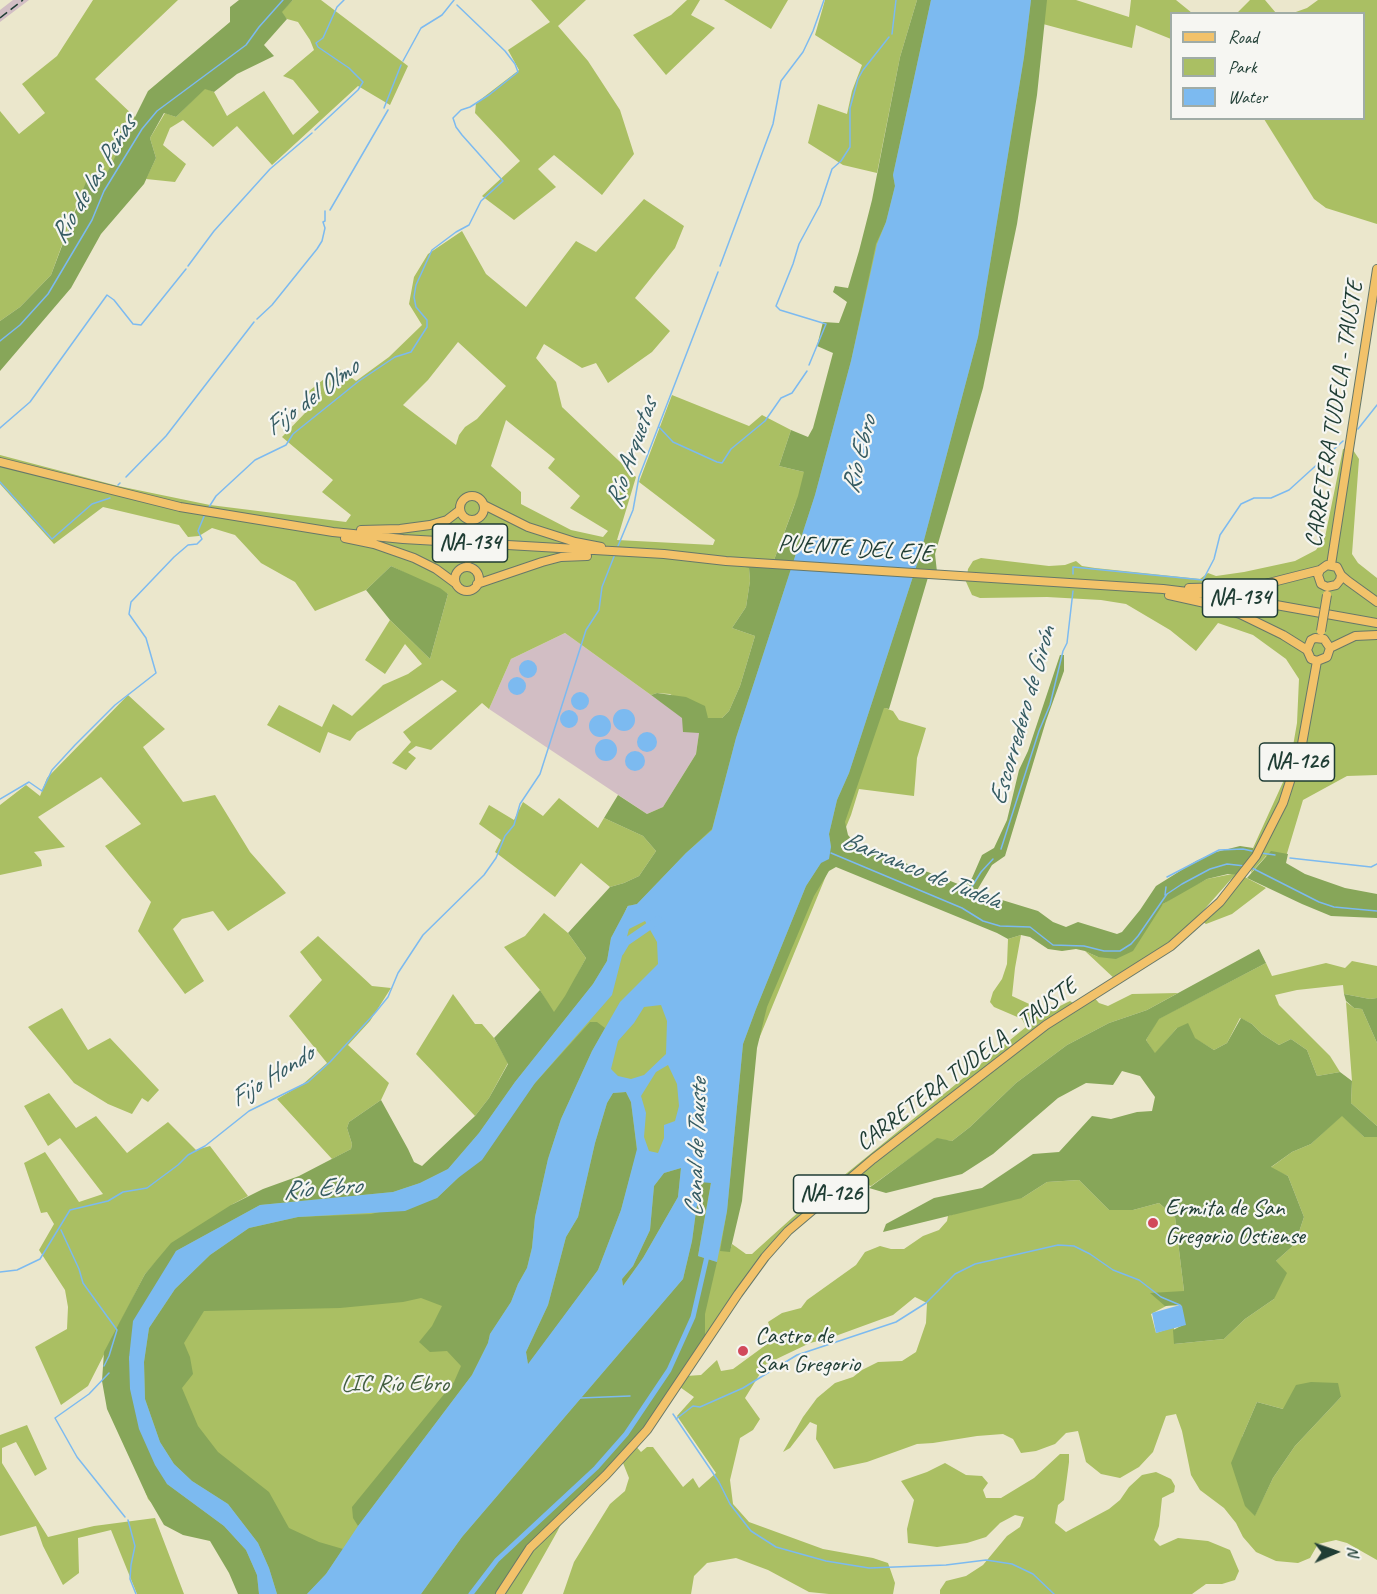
<!DOCTYPE html>
<html>
<head>
<meta charset="utf-8">
<style>
  body { margin:0 }
  #map { position:relative; width:1377px; height:1594px; overflow:hidden; background:#ebe7cc; font-family:Caveat,sans-serif }
  canvas { display:block }
  .legend { position:absolute; left:1170px; top:12px; width:195px; height:108px; box-sizing:border-box; background:#f6f6f2; border:2px solid #a0aca6; margin:0; padding:8px 10px; list-style:none; font-size:18px; color:#1f3d34 }
  .legend li { display:flex; align-items:center; gap:12px; height:30px }
  .legend b { width:30px; border:2px solid #a0aca6 }
  .north { position:absolute; left:1305px; top:1522px; width:60px; height:60px; -webkit-text-stroke:4px #f6f6f2; paint-order:stroke; rotate:88deg; font-size:16px; font-weight:700; line-height:24px; text-align:center; color:#1f3d34 }
  .north::after { content:''; display:block; margin:auto; width:21px; height:27px; background:#1f3d34; clip-path:polygon(50% 0,100% 100%,50% 72%,0 100%) }
</style>
</head>
<body>
<div id="map">
<canvas width="1377" height="1594"></canvas>
<ul class="legend">
<li><b style="height:8px;background:#f2c26a"></b>Road</li>
<li><b style="height:16px;background:#aabf63"></b>Park</li>
<li><b style="height:16px;background:#7cbaf0"></b>Water</li>
</ul>
<div class="north">N</div>
</div>
<script>
const ctx = document.querySelector('canvas').getContext('2d');
ctx.lineJoin = 'round';
function fill(path, color) {
  ctx.fillStyle = color;
  ctx.fill(path, 'evenodd');
}
function shape(rows) {
  const path = new Path2D();
  for (const r of rows) {
    if (r.length === 3) {
      path.moveTo(r[0] + r[2], r[1]);
      path.arc(r[0], r[1], r[2], 0, 2 * Math.PI);
      continue;
    }
    path.moveTo(r[0], r[1]);
    for (let i = 2; i < r.length; i += 2) path.lineTo(r[i], r[i + 1]);
  }
  return path;
}
function stroke(path, color, width, dash) {
  ctx.strokeStyle = color;
  ctx.lineWidth = width;
  ctx.lineCap = dash ? 'butt' : 'round';
  ctx.setLineDash(dash || []);
  ctx.stroke(path);
}
function label(font, color, halo, rows, align = 'center') {
  ctx.font = font + ' Caveat,sans-serif';
  ctx.lineWidth = 4.5;
  ctx.setLineDash([]);
  ctx.textBaseline = 'middle';
  ctx.strokeStyle = halo;
  ctx.fillStyle = color;
  for (const [text, x, y, turn = 0] of rows) {
    ctx.save();
    ctx.translate(x, y);
    ctx.rotate((+turn || 0) * Math.PI / 180);
    ctx.textAlign = isNaN(turn) ? turn : align;
    if (halo) ctx.strokeText(text, 0, 0);
    ctx.fillText(text, 0, 0);
    ctx.restore();
  }
}
fill(shape([
  [13,0,29,0,0,22,0,10],
  [565,633,683,718,699,733,696,754,663,807,647,814,489,709,511,659]
]), '#d2bec4');
fill(shape([
  [93,0,178,0,95,79,136,118,107,174,77,204,51,275,20,307,0,321,0,111,19,134,45,113,22,84,57,56],
  [293,0,321,0,408,66,390,105,358,86,272,165,237,126,213,147,183,120,170,128,163,145,186,164,175,182,146,179,156,158,150,138,165,113,176,117,205,88,214,92,227,116,264,91,293,135,319,112,293,80,283,76,314,50,310,40,298,22,287,19,281,12],
  [531,0,586,0,558,26,588,61,620,110,634,154,602,195,554,155,538,169,556,187,514,220,482,196,520,161,475,113,476,103,519,70,508,50,550,22],
  [687,0,700,0,691,15,715,28,666,75,633,35,671,15],
  [724,0,788,0,771,29],
  [825,0,917,0,900,57,877,173,843,165,808,143,818,104,847,114,852,91,862,65,815,35],
  [924,0,1076,0,1129,17,1131,0,1176,0,1192,13,1172,14,1171,39,1136,25,1132,48,1043,24,1044,16,1017,188,885,708,893,711,899,720,926,728,917,758,914,796,859,789,851,815,756,1046,730,1251,732,1244,746,1254,752,1254,793,1217,1026,1027,1022,1019,994,1007,990,1002,993,992,1002,979,1007,964,1008,939,1021,935,1015,968,1012,996,1040,1009,1052,1010,1070,1001,1076,1005,1091,994,1099,1003,1108,1006,1132,994,1178,993,1147,1010,1109,1023,1067,1045,1016,1083,970,1127,952,1141,937,1139,871,1186,849,1178,777,1245,705,1344,704,1327,567,1512,557,1532,522,1594,243,1594,227,1544,177,1530,148,1499,125,1434,154,1264,145,1274,88,1386,61,1405,35,1347,67,1329,68,1307,65,1290,39,1250,54,1224,47,1212,41,1213,24,1163,45,1152,79,1202,103,1194,60,1138,48,1146,24,1106,49,1093,76,1128,96,1116,127,1153,168,1122,196,1150,210,1146,248,1196,231,1205,272,1194,427,1171,484,1113,552,1011,540,990,504,947,525,936,544,913,568,933,586,958,576,977,713,793,796,501,774,560,749,568,750,581,746,607,732,628,755,636,740,686,729,711,722,718,708,718,670,694,657,693,651,695,565,633,511,659,489,709,482,703,431,750,416,746,408,752,416,758,406,770,392,763,411,742,403,732,457,691,442,680,357,732,350,741,328,732,320,753,267,725,279,705,322,727,333,704,352,716,383,685,408,674,422,664,405,644,385,674,365,660,390,620,430,659,448,594,391,566,366,590,315,611,295,582,261,563,235,535,212,528,199,536,188,537,179,525,103,507,54,544,0,484,0,455,118,486,210,505,346,522,351,515,322,492,333,480,282,437,306,412,304,395,338,368,356,381,389,357,422,325,409,304,414,277,428,254,462,231,486,274,526,307,576,241,596,252,644,199,684,226,675,248,635,298,670,331,652,352,608,383,596,363,582,368,544,344,536,358,556,382,562,407,636,477,617,540,713,545,715,540,639,482,672,395,749,426,762,415,791,430,779,466,804,472],
  [458,342,506,386,477,419,465,427,459,435,456,445,403,405,428,380],
  [506,420,555,459,548,468,580,496,570,508,608,531,603,537,571,530,521,504,521,492,491,466],
  [1250,0,1265,0,1276,13,1237,13],
  [1318,0,1377,0,1377,224,1326,208,1314,199,1264,119,1364,118,1364,14,1293,13,1307,8],
  [1351,447,1359,459,1352,554,1358,563,1377,578,1377,775,1347,776,1303,800,1285,860,1266,856,1251,873,1254,855,1253,848,1289,769,1297,723,1299,679,1286,659,1253,635,1218,623,1196,651,1170,630,1126,604,1101,600,1047,597,980,598,972,595,963,575,967,576,968,569,973,561,981,558,1049,566,1065,565,1076,561,1082,566,1095,568,1200,579,1208,573,1216,576,1244,572,1295,561,1316,550,1325,537,1343,449],
  [128,695,165,729,143,747,183,802,215,795,250,852,286,893,228,931,213,911,182,919,173,929,204,981,185,994,138,931,151,902,105,846,141,824,101,777,38,817,65,847,34,852,41,860,42,866,0,875,0,805,26,785,40,796,47,778],
  [559,798,598,828,604,818,643,836,656,851,639,876,624,883,610,887,581,863,555,897,495,852,501,840,479,824,489,805,514,820,523,802,543,816],
  [1237,873,1266,888,1232,914,1206,924,1199,919,1223,893,1233,877,1194,921,1141,965,1117,981,1085,951,1098,957,1163,904,1181,892,1207,879],
  [318,936,372,986,391,988,370,1021,348,1045,389,1083,381,1100,349,1122,347,1128,352,1144,351,1149,332,1159,277,1099,303,1084,327,1063,289,1016,322,980,300,952],
  [1352,961,1377,966,1377,998,1370,999,1344,994,1343,985,1297,990,1275,995,1279,1005,1330,1056,1340,1072,1317,1076,1307,1050,1291,1039,1279,1045,1262,1034,1252,1024,1240,1018,1227,1043,1214,1050,1177,1028,1155,1054,1146,1040,1158,1019,1266,963,1272,976,1326,963,1345,968],
  [453,994,475,1024,482,1024,494,1038,508,1063,489,1098,475,1116,416,1054],
  [1346,1002,1354,1008,1362,1009,1377,1043,1377,1126,1351,1103,1352,1081],
  [62,1008,88,1050,110,1038,159,1090,148,1102,142,1098,132,1114,108,1104,74,1083,28,1027],
  [1342,1115,1364,1137,1377,1137,1377,1560,1347,1543,1336,1540,1318,1544,1310,1558,1298,1563,1276,1561,1256,1552,1243,1537,1236,1523,1224,1508,1200,1490,1191,1475,1182,1431,1176,1414,1166,1416,1153,1452,1139,1467,1120,1478,1101,1474,1086,1462,1078,1431,1066,1433,1055,1444,1036,1451,1021,1453,1013,1439,1003,1434,977,1436,933,1443,917,1444,867,1462,834,1469,816,1439,817,1425,810,1422,790,1448,783,1452,803,1417,817,1398,835,1383,853,1377,862,1370,878,1362,902,1361,916,1352,926,1323,927,1303,915,1297,893,1315,830,1338,810,1343,766,1364,745,1398,760,1419,753,1430,740,1438,730,1480,733,1504,749,1522,823,1549,873,1558,888,1563,895,1583,893,1594,829,1594,809,1592,768,1570,736,1558,707,1563,694,1576,691,1594,563,1594,574,1562,610,1504,625,1491,629,1478,621,1458,633,1443,641,1452,647,1447,653,1447,683,1487,693,1478,699,1488,716,1473,677,1416,694,1397,677,1385,686,1376,701,1375,717,1360,721,1371,733,1369,774,1339,768,1322,782,1313,801,1308,807,1300,856,1265,865,1252,880,1246,891,1249,904,1249,923,1236,939,1230,947,1221,948,1216,1013,1195,1022,1198,1047,1182,1079,1180,1109,1210,1133,1210,1159,1203,1175,1217,1184,1291,1168,1305,1151,1314,1156,1333,1174,1327,1174,1344,1224,1339,1245,1319,1274,1299,1276,1261,1295,1244,1304,1217,1288,1176,1270,1168,1292,1152,1311,1144],
  [1341,1397,1295,1446,1273,1478,1255,1515,1242,1437,1257,1402,1287,1410],
  [27,1425,47,1469,35,1476,16,1442,2,1448,2,1463,48,1537,94,1526,155,1518,184,1594,137,1594,111,1530,78,1538,79,1573,63,1585,43,1546,36,1526,0,1536,0,1435],
  [1060,1454,1069,1454,1069,1462,1064,1500,1058,1505,1055,1523,1066,1532,1109,1509,1120,1500,1129,1487,1142,1475,1156,1472,1171,1479,1175,1486,1174,1492,1162,1498,1159,1526,1154,1540,1160,1546,1178,1538,1208,1541,1230,1550,1239,1571,1235,1580,1222,1584,1206,1584,1192,1594,940,1594,940,1590,946,1581,966,1576,983,1565,1007,1536,1020,1527,1024,1517,1015,1515,1000,1523,986,1537,967,1543,937,1547,908,1543,907,1529,914,1500,901,1481,927,1472,945,1463,966,1475,982,1476,988,1483,983,1490,986,1498,1001,1498,1034,1478]
]), '#aabf63');
fill(shape([
  [239,0,293,0,282,12,287,19,264,45,274,56,237,74,214,92,205,89,176,117,164,113,150,138,156,158,144,184,101,234,71,288,0,371,0,321,20,307,51,275,86,182,98,172,107,173,148,91,230,22,230,7],
  [917,0,931,0,893,175,895,186,886,222,876,244,851,361,815,495,736,738,712,829,686,853,637,904,628,906,611,938,607,961,593,984,515,1082,479,1133,448,1169,420,1183,393,1192,260,1205,176,1251,129,1358,167,1484,224,1526,246,1550,257,1575,259,1594,238,1594,229,1573,210,1541,183,1535,164,1525,146,1494,107,1409,102,1381,104,1352,145,1274,171,1243,231,1205,263,1189,299,1176,351,1149,352,1144,347,1128,349,1122,381,1100,408,1149,414,1162,422,1166,475,1116,489,1098,508,1064,494,1038,540,990,554,1012,565,996,586,958,568,933,610,887,624,883,639,876,656,851,643,836,604,818,618,795,647,814,663,807,696,754,699,733,683,732,682,718,651,695,657,693,686,697,705,706,708,718,722,718,729,711,740,686,755,636,732,628,746,607,750,581,749,568,741,566,737,558,774,560,798,496,804,472,779,466,791,430,808,437,813,428,833,353,817,346,823,322,839,323,847,302,833,292,835,286,848,288,859,251,872,200,900,57],
  [1031,0,1047,0,1037,95,1017,224,983,388,935,554,937,572,929,574,889,709,884,708,845,822,848,835,855,843,963,886,972,878,982,855,994,848,1007,820,1019,770,1028,751,1060,655,1064,655,1064,671,1046,721,1005,856,992,865,976,892,1038,911,1053,922,1066,927,1078,922,1117,934,1122,932,1140,910,1156,886,1196,861,1216,852,1240,846,1253,848,1255,855,1243,875,1228,874,1207,879,1163,904,1133,951,1116,959,1098,957,1085,951,1076,949,1062,951,1048,949,1030,937,1021,935,1008,939,997,933,836,867,829,871,814,896,767,1007,757,1048,742,1201,730,1252,720,1251,727,1211,743,1044,756,1009,806,886,831,847,829,834,837,800,849,773,920,555,978,337,1024,57],
  [391,566,440,588,448,594,430,659,390,620,366,590],
  [1271,851,1288,854,1286,863,1305,874,1345,888,1377,894,1377,918,1331,916,1302,904,1247,878],
  [1259,949,1266,963,1159,1019,1146,1040,1155,1053,1177,1028,1188,1023,1195,1038,1214,1050,1227,1043,1241,1018,1252,1024,1262,1034,1279,1045,1291,1039,1307,1050,1317,1076,1340,1072,1352,1081,1351,1103,1377,1126,1377,1137,1364,1137,1342,1116,1311,1144,1292,1152,1271,1167,1288,1176,1304,1217,1295,1244,1276,1261,1287,1273,1274,1299,1245,1319,1224,1339,1174,1344,1173,1330,1185,1324,1181,1305,1165,1306,1150,1293,1184,1291,1175,1217,1159,1203,1133,1210,1109,1210,1079,1180,1047,1182,1022,1198,883,1232,886,1224,934,1198,982,1188,1033,1154,1059,1152,1092,1116,1111,1119,1137,1112,1152,1111,1155,1097,1140,1076,1122,1071,1113,1085,1086,1083,1058,1098,993,1154,962,1174,886,1193,869,1188,937,1138,952,1141,970,1127,1016,1083,1067,1045,1109,1023,1147,1010],
  [1344,994,1370,999,1377,998,1377,1043,1362,1009,1354,1008,1346,1001],
  [590,1022,597,1022,605,1028,592,1051,561,1119,548,1159,535,1217,532,1247,527,1268,518,1284,511,1302,490,1334,488,1343,472,1375,358,1526,353,1518,352,1507,454,1382,461,1366,447,1351,430,1352,419,1342,432,1326,442,1306,421,1298,403,1302,340,1308,204,1311,184,1343,190,1357,193,1374,182,1388,198,1426,218,1452,269,1492,289,1528,319,1542,343,1549,326,1574,307,1594,277,1594,269,1568,258,1543,228,1504,192,1481,174,1464,160,1442,145,1399,144,1362,149,1328,175,1289,210,1255,249,1228,298,1217,371,1214,437,1198,458,1178,535,1083],
  [626,1092,631,1102,637,1151,621,1210,598,1270,528,1365,526,1352,548,1305,566,1237,578,1217,595,1143,607,1103,613,1093],
  [681,1168,678,1197,643,1258,623,1286,622,1279,633,1266,650,1230,654,1186,664,1173],
  [700,1182,711,1182,698,1256,717,1262,705,1314,705,1344,637,1443,547,1532,499,1594,421,1594,462,1537,683,1279,692,1241],
  [1311,1382,1338,1383,1341,1397,1295,1446,1273,1478,1255,1516,1245,1506,1231,1463,1242,1437,1257,1402,1283,1409,1296,1385]
]), '#87a659');
fill(shape([
  [931,0,1031,0,1024,57,978,337,920,555,849,773,837,800,829,834,831,847,829,859,821,863,806,886,756,1009,743,1044,727,1211,717,1262,698,1256,711,1183,700,1182,692,1241,683,1279,462,1537,421,1594,307,1594,326,1574,358,1526,472,1375,488,1343,490,1334,511,1302,518,1284,527,1268,532,1248,535,1217,548,1159,561,1119,592,1051,620,1002,658,964,657,942,645,921,629,929,612,995,535,1083,482,1160,458,1178,437,1198,405,1211,298,1217,249,1228,210,1255,175,1289,149,1328,144,1362,145,1399,160,1442,174,1464,192,1481,228,1504,258,1543,269,1568,277,1594,259,1594,257,1575,246,1550,224,1526,167,1484,155,1465,139,1429,130,1389,129,1358,133,1321,176,1251,260,1205,393,1192,420,1183,448,1169,479,1133,515,1082,593,984,607,961,611,938,628,906,637,904,686,853,712,830,736,738,815,495,851,361,877,244,886,222,895,186,893,175],
  [661,1005,667,1021,666,1054,644,1075,631,1079,618,1076,611,1069,618,1041,634,1023,644,1007],
  [668,1065,677,1084,679,1106,675,1121,664,1125,664,1138,658,1153,649,1151,644,1137,646,1113,641,1096,656,1072],
  [626,1092,631,1102,637,1149,621,1210,598,1270,528,1364,526,1352,548,1305,566,1237,578,1217,595,1143,607,1103,613,1093],
  [681,1168,678,1197,643,1258,623,1286,622,1279,633,1266,650,1230,654,1186,664,1173],
  [528,669,9],
  [517,686,9],
  [580,701,9],
  [624,720,11],
  [569,719,9],
  [600,726,11],
  [647,742,10],
  [606,750,11],
  [635,761,10],
  [1180,1305,1182,1306,1186,1325,1156,1333,1152,1313]
]), '#7cbaf0');
stroke(shape([
  [892,34,896,0],
  [403,61,421,28,442,15,454,0],
  [384,108,401,65],
  [315,130,358,90,363,82,349,68,318,47,316,43,323,38,337,7,344,0],
  [330,210,388,110],
  [188,266,214,231,270,169,312,133],
  [720,266,773,124,781,81,803,52,813,31,824,0],
  [257,319,272,305,317,249,322,241,325,228,323,222,325,221,325,211],
  [0,341,20,325,48,294,92,220,104,191,142,129,157,111,246,45,259,27,283,0],
  [809,365,826,324,780,310,776,306,793,264,799,244,820,205,832,169,841,161,850,147,850,108,858,79,863,70,889,37],
  [659,427,673,442,717,462,722,463,731,449,765,421,781,398,792,393,807,371],
  [0,428,30,402,107,295,114,300,133,324,141,325,186,269],
  [1358,429,1377,405],
  [126,477,166,436,254,322],
  [0,482,52,539,92,504,110,498],
  [118,485,120,483],
  [209,507,216,496,255,460,286,445,293,434,359,381,395,357,411,352,427,327,427,320,416,307,414,297,416,285,432,250,456,232,469,225,481,201,503,181,462,135,456,127,453,118,461,110,470,107,489,95,518,72,515,64,505,51,457,5],
  [618,546,633,510,639,477,718,272],
  [1073,574,1073,567,1203,580,1214,559,1220,535,1241,504,1254,498,1271,498,1289,490,1343,441],
  [0,799,29,782,42,791,52,770,75,745,115,705,156,673,146,638,129,614,131,602,174,557,188,545,197,544,202,539,198,531,205,514],
  [1001,849,1039,731,1050,705,1063,651,1067,643,1073,591],
  [831,853,962,908,983,921,1000,926,1030,927,1053,945,1084,946,1104,951,1120,951,1131,944,1138,936,1167,894,1182,884,1210,869,1227,864,1245,866],
  [1261,853,1275,855],
  [1290,858,1371,867,1377,864],
  [1252,868,1319,902,1334,907,1377,911],
  [1167,877,1219,850,1243,849,1252,851],
  [971,888,981,872,993,859],
  [1165,895,1166,887],
  [61,1230,79,1269,83,1283,117,1330,109,1356,104,1366],
  [0,1272,17,1270,40,1259,70,1210,108,1201,123,1192,147,1188,178,1165,188,1155,205,1146,249,1111,308,1082,330,1062,375,1013,388,997,398,973,423,935,484,875,496,858,505,836,514,825,520,804,540,774,586,630,599,610,602,587,615,554],
  [109,1373,89,1394,55,1418,77,1457,125,1517],
  [580,1398,630,1396],
  [673,1414,719,1482,730,1504,751,1531,776,1547,826,1561,869,1568,946,1565,986,1560,1012,1564,1033,1574,1054,1594],
  [676,1419,693,1406,700,1407,743,1388,797,1355,896,1322,926,1303,955,1274,975,1264,1058,1245,1074,1246,1090,1254,1113,1270,1139,1280,1161,1297,1180,1305],
  [128,1520,135,1546,131,1565,130,1579,136,1594]
]), '#7cbaf0', 1.5);
stroke(shape([
  [471,1594,497,1560,596,1468,626,1434,669,1370,693,1317,708,1252]
]), '#7cbaf0', 5);
stroke(shape([
  [620,952,626,942,658,920]
]), '#7cbaf0', 8);
const primary = shape([
  [0,462,180,507,333,532,403,539,664,554,726,561,1163,589,1237,598,1377,623],
  [472,508,12],
  [484,505,528,527,575,542,601,547],
  [361,530,400,529,430,525,447,520,460,510],
  [345,538,374,544,414,558,436,569,455,583],
  [1331,565,1377,269],
  [467,579,12],
  [1341,575,1340,580,1336,585,1327,587,1321,584,1318,575,1320,570,1327,565,1337,567,1341,575,1348,581,1377,602],
  [477,584,542,562,561,557,587,556],
  [1189,588,1229,587,1265,584,1320,570],
  [1169,595,1214,605,1240,614,1283,635,1307,650,1311,659,1317,661,1327,657,1330,648,1324,639,1315,638,1311,640,1307,650],
  [1330,648,1355,636,1377,635],
  [500,1594,530,1548,606,1475,647,1430,738,1294,765,1257,788,1231,873,1159,1046,1025,1171,946,1220,902,1256,856,1283,803,1302,744,1317,661]
]);
stroke(primary, '#667869', 10);
stroke(primary, '#f2c26a', 8);
stroke(shape([
  [0,18,23,0]
]), '#1f3d34', 1.5, [9, 4.5]);
const primaryBridge = shape([
  [468,560,470,526],
  [1321,631,1327,595]
]);
stroke(primaryBridge, '#667869', 10, []);
stroke(primaryBridge, '#f2c26a', 8);
for (const [x, y, r, color] of [
  [1153,1223,6,"#d1495b"],
  [743,1351,6,"#d1495b"]
]) {
  const dot = new Path2D();
  dot.arc(x, y, r, 0, 2 * Math.PI);
  ctx.fillStyle = color;
  ctx.fill(dot);
  stroke(dot, '#f6f6f2', 2);
}
for (const [x, y, w] of [
  [470,543,75],
  [1240,598,75],
  [1297,762,75],
  [831,1194,75]
]) {
  const box = new Path2D();
  box.roundRect(x - w / 2, y - 19, w, 38, 4.5);
  ctx.fillStyle = '#f6f6f2';
  ctx.fill(box);
  stroke(box, '#1f3d34', 1.5);
}
label('bold 22px', '#1f3d34', null, [
  ["NA-134",470,543],
  ["NA-134",1240,598],
  ["NA-126",1297,762],
  ["NA-126",831,1194]
]);
label('24px', '#1f3d34', '#f6f6f2', [
  ["CARRETERA TUDELA - TAUSTE",1335,414,-81],
  ["PUENTE DEL EJE",855,549,4],
  ["CARRETERA TUDELA - TAUSTE",967,1065,-37]
]);
label('24px', '#1f3d34', '#f6f6f2', [
  ["Ermita de San",1165,1209],
  ["Gregorio Ostiense",1165,1237],
  ["Castro de",755,1337],
  ["San Gregorio",755,1365]
], 'left');
label('24px', '#425e40', '#f6f6f2', [
  ["LIC Río Ebro",395,1385]
]);
label('italic 26px', '#365c63', '#f6f6f2', [
  ["Río de las Peñas",94,180,-59],
  ["Fijo del Olmo",312,398,-37],
  ["Río Arquetas",632,453,-71],
  ["Río Ebro",860,455,-76],
  ["Escorredero de Girón",1023,716,-74],
  ["Barranco de Tudela",921,871,22],
  ["Fijo Hondo",272,1077,-32],
  ["Canal de Tauste",697,1148,-88],
  ["Río Ebro",322,1189,-4]
]);
</script>
</body>
</html>
